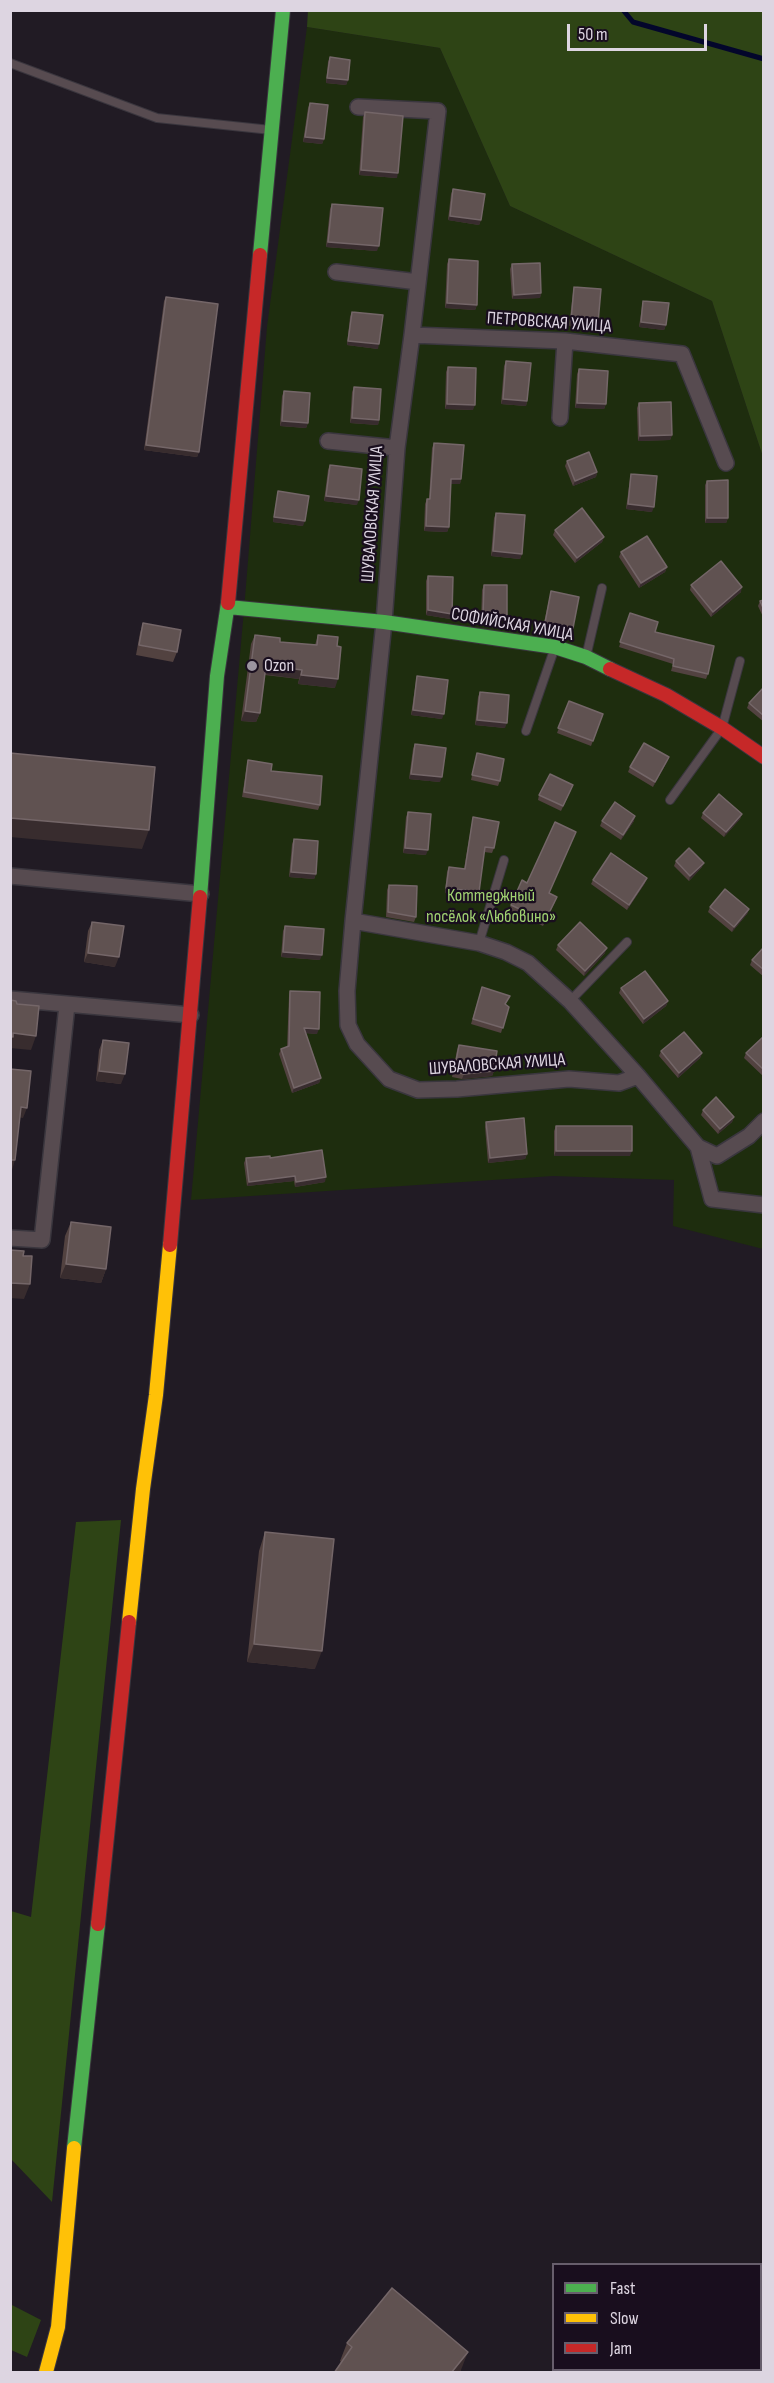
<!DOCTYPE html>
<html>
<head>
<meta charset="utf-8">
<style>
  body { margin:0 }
  #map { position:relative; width:774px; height:2383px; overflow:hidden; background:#211b24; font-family:"Sofia Sans Condensed",sans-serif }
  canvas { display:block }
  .frame { position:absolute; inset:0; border:12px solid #ddd5e1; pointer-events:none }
  .legend { position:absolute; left:552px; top:2263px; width:210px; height:108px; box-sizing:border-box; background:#190e1e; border:2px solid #675e6c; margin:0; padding:8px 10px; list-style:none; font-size:18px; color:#ddd5e1 }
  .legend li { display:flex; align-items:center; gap:12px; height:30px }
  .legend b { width:30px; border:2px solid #675e6c }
  .scale { position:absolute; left:567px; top:24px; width:140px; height:27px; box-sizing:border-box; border:3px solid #ddd5e1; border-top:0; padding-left:8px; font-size:18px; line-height:21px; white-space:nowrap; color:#ddd5e1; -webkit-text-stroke:4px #190e1e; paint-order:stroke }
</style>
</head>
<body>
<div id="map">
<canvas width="774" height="2383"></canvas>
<div class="frame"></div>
<ul class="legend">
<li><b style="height:8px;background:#4caf50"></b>Fast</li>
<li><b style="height:8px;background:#ffc107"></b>Slow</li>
<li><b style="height:8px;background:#c62828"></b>Jam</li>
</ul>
<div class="scale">50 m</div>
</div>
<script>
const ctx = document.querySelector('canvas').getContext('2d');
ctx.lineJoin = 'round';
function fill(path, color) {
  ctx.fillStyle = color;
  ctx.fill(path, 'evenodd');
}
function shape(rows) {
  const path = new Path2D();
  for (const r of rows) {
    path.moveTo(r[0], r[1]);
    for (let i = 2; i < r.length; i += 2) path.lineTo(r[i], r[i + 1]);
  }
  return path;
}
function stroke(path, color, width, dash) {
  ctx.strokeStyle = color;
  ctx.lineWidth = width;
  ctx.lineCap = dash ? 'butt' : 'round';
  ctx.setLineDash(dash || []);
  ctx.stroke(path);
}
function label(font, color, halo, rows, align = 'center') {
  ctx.font = font + ' "Sofia Sans Condensed",sans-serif';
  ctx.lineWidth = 4.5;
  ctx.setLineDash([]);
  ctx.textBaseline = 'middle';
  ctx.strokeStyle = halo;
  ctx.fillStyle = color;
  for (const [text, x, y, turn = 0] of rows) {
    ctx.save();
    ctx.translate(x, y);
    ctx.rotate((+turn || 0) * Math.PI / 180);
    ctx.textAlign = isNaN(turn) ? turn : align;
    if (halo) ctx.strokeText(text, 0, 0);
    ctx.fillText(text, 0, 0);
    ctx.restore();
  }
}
fill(shape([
  [307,27,440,48,510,206,712,301,763,457,763,1249,673,1226,674,1180,553,1176,191,1200,244,610,267,327]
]), '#1e2d0e');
fill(shape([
  [308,10,763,11,763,457,712,301,510,206,440,48,307,27],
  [121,1520,52,2202,11,2159,11,1911,31,1917,76,1522],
  [10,2304,41,2320,27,2357,11,2350]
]), '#2e4415');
stroke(shape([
  [623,10,633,22,764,59]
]), '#03062b', 5);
const lane = shape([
  [10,63,157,118,271,130],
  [586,657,602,588],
  [526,731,554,650],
  [670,800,722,728,740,661],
  [479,943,504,860],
  [570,1001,627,942]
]);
const street = shape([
  [358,107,438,111,412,335,397,448,384,622,353,921,347,991,348,1025,357,1044,389,1079,418,1090,457,1089,569,1079,619,1083,638,1076],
  [336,272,418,282],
  [412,335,565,341,682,354,726,463],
  [560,418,565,341],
  [328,441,397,448],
  [10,876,201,894],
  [353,921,479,943,506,952,528,963,570,1001,638,1076,698,1147,717,1156,749,1136,764,1121],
  [10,999,191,1015],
  [698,1147,712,1199,764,1205],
  [10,1238,42,1240,67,1005]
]);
const fast = shape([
  [260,255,283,10],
  [228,607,384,622,555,647,586,657,610,669],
  [200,897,217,676,228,603],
  [74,2148,98,1924]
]);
const slow = shape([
  [129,1622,143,1489,156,1395,170,1245],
  [46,2372,58,2327,74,2148]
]);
const jam = shape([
  [228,603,260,255],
  [610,669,666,695,722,728,764,757],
  [170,1245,200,897],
  [98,1924,129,1622]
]);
stroke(lane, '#3a363e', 10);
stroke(street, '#3a363e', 18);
stroke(fast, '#3a363e', 16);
stroke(slow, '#3a363e', 16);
stroke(jam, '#3a363e', 16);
stroke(lane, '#574b50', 8);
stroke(street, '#574b50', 15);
stroke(fast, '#4caf50', 14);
stroke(slow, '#ffc107', 14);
stroke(jam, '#c62828', 14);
fill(shape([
  [330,57,348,80,346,85,326,83,328,62],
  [310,103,324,139,322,144,303,142,308,108],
  [365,112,397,178,359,175,363,117],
  [453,189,481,220,479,225,448,220,451,194],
  [332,204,377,251,326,247,330,209],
  [449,259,477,305,475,310,445,308,447,264],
  [512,264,541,293,540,298,512,299,510,269],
  [574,287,596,328,569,326,573,292],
  [166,297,199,452,197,457,144,450,164,301],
  [643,301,666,325,664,330,639,327,642,306],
  [352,312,378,349,347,345,350,317],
  [506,361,527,401,526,406,501,404,504,366],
  [448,367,473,410,445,409,446,372],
  [579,369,606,404,604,409,575,408,577,374],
  [354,387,379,420,378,425,350,423,352,392],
  [284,391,308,423,306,428,280,426,282,396],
  [639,403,672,435,670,440,638,441,637,408],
  [434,443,461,479,460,484,450,484,449,527,447,532,424,531,425,504,427,499,429,499,432,448],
  [567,461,597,472,596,477,573,486,565,466],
  [330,465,357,505,324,501,328,470],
  [631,474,652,512,626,509,630,479],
  [707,481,728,518,726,523,705,523,705,485],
  [278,491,303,526,273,522,277,496],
  [496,513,522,554,520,559,491,556,494,518],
  [555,530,604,537,602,542,575,563,553,535],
  [621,552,667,567,665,572,639,588,619,557],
  [428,576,452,614,450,619,426,615,426,581],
  [484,585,507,616,505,621,481,620,482,590],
  [691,585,741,592,711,617,690,590],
  [551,591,573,628,572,633,543,627],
  [764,600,764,619,758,606,760,601],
  [630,613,708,674,706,679,671,671,673,664,619,647],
  [143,623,177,652,173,662,136,655,140,633],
  [255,635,280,642,315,645,318,635,337,646,335,688,298,684,299,679,265,675,260,713,256,722,241,721,251,644],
  [417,676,442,719,411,715,416,681],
  [764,687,764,722,747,708,749,703],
  [480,692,505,728,475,725,478,697],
  [569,701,603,714,591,746,557,733],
  [415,744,440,782,409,779,413,749],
  [477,753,500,781,498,786,471,780],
  [669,757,667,762,653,787,628,772,630,767],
  [248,760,271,771,320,805,318,810,242,797,247,765],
  [571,790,561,811,538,800,539,795],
  [408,812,426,855,403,853,406,817],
  [703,813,742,814,740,819,724,837,701,818],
  [473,817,494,848,492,853,484,852,477,897,445,893,447,872,449,867,464,869,472,822],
  [602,821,634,821,621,840,600,826],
  [294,839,316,874,314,879,289,877,292,844],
  [676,861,702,867,689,881,674,866],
  [593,880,645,883,627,910,591,884],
  [389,885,416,917,414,922,386,917,387,890],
  [549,893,555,902,543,926,509,910,511,905],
  [710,907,749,909,747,914,732,932,708,912],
  [92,922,115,967,84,962,88,931],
  [285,926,320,960,281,957,283,931],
  [558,945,605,953,584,976,556,950],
  [764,947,764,977,750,965,752,960],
  [482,987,509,1007,501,1033,471,1024],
  [621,988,668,1001,666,1006,643,1024,619,993],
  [290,991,317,1034,306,1033,321,1078,319,1083,292,1093,279,1054,281,1049,287,1047,289,996],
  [764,1036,764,1077,744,1058,746,1053],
  [103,1040,121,1084,96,1081,99,1050],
  [459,1045,494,1071,492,1076,462,1079,452,1077,457,1050],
  [661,1051,702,1053,700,1058,678,1078,659,1056],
  [703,1110,734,1117,732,1122,718,1134,701,1115],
  [486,1122,527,1154,525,1159,488,1163,485,1127],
  [556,1126,630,1156,554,1156,554,1131],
  [246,1158,270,1158,325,1182,295,1187,294,1181,247,1186,244,1163],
  [71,1222,106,1269,101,1283,60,1278,65,1236],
  [265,1532,315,1669,247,1662,259,1551],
  [347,2343,461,2370,460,2373,334,2373,341,2362,340,2361]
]), '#524240');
fill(shape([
  [327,78,348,80,346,85,326,83],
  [305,137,324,139,322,144,303,142],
  [361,170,398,173,397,178,359,175],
  [450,216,481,220,479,225,448,220],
  [328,242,379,246,377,251,326,247],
  [541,293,540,298,512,299,514,295],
  [447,303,477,305,475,310,445,308],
  [571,321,598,323,596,328,569,326],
  [641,322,666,325,664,330,639,327],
  [348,341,379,344,378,349,347,345],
  [503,399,527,401,526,406,501,404],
  [577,403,606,404,604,409,575,408],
  [447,404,475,405,473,410,445,409],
  [352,418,379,420,378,425,350,423],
  [282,421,308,423,306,428,280,426],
  [672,435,670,440,638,441,640,436],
  [146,445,199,452,197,457,144,450],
  [597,472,596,477,573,486,575,481],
  [451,479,461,479,460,484,449,484],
  [326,496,359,500,357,505,324,501],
  [628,504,654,507,652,512,626,509],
  [274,517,305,521,303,526,273,522],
  [707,518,728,518,726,523,705,523],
  [426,526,449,527,447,532,424,531],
  [604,537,602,542,575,563,577,558],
  [493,551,522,554,520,559,491,556],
  [667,567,665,572,639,588,641,583],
  [742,587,741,592,711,617,713,612],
  [428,610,452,614,450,619,426,615],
  [483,615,507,616,505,621,481,620],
  [266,665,302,670,299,679,263,674],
  [301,675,338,679,335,688,298,684],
  [413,710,444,714,442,719,411,715],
  [245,711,260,713,256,722,241,721],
  [477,720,507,723,505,728,475,725],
  [669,757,667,762,653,787,655,782],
  [411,774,442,777,440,782,409,779],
  [742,814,740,819,724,837,726,832],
  [635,816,634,821,621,840,623,835],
  [10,818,149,830,142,849,10,837],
  [405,848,428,850,426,855,403,853],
  [704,863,702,867,689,881,690,876],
  [291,872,316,874,314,879,289,877],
  [647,878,645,883,627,910,629,905],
  [446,888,479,892,477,897,445,893],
  [749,909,747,914,732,932,734,927],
  [607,948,605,953,584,976,585,971],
  [283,952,322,955,320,960,281,957],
  [88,953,119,957,115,967,84,962],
  [668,1001,666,1006,643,1024,644,1019],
  [304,1028,319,1029,317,1034,302,1033],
  [13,1033,36,1036,31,1050,10,1048,10,1036],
  [702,1053,700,1058,678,1078,679,1073],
  [99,1071,125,1074,121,1084,96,1081],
  [494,1071,492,1076,462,1079,464,1074],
  [321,1078,319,1083,292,1093,294,1088],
  [21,1107,27,1108,23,1118,17,1117],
  [734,1117,732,1122,718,1134,720,1129],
  [556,1151,632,1151,630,1156,554,1156],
  [527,1154,525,1159,488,1163,490,1158],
  [10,1160,15,1160,12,1170,10,1170],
  [295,1176,294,1181,247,1186,249,1182],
  [326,1177,325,1182,295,1187,296,1182],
  [66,1264,106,1269,101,1283,60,1278],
  [10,1283,30,1284,24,1299,10,1298],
  [254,1644,322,1651,315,1669,247,1662],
  [468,2352,461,2370,460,2373,451,2373]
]), '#382c2e');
const building = shape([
  [330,57,350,60,348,80,327,78,330,57],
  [310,103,328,105,324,139,305,137,310,103],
  [365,112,403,116,398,173,361,170,365,112],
  [453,189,485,194,481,220,450,216,453,189],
  [332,204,383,208,379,246,328,242,332,204],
  [449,259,478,261,477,305,447,303,449,259],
  [540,263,541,293,514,295,512,264,540,263],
  [574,287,601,289,598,323,571,321,574,287],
  [166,297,218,304,199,452,146,445,166,297],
  [643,301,669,303,666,325,641,322,643,301],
  [352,312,383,315,379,344,348,341,352,312],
  [506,361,531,363,527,401,503,399,506,361],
  [448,367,476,368,475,405,447,404,448,367],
  [579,369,608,371,606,404,577,403,579,369],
  [354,387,381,389,379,420,352,418,354,387],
  [284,391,310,393,308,423,282,421,284,391],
  [671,402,672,435,640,436,639,403,671,402],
  [434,443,464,445,461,479,451,479,449,527,426,526,427,499,430,499,434,443],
  [589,452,597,472,575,481,567,461,589,452],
  [330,465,362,469,359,500,326,496,330,465],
  [631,474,657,476,654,507,628,504,631,474],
  [728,480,728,518,707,518,707,481,728,480],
  [278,491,309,496,305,521,274,517,278,491],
  [582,508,604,537,577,558,555,530,582,508],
  [496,513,525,515,522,554,493,551,496,513],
  [647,536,667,567,641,583,621,552,647,536],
  [721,561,742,587,713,612,691,585,721,561],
  [428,576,453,577,452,614,428,610,428,576],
  [484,585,507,585,507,616,483,615,484,585],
  [551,591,579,597,573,628,545,623,551,591],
  [764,600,764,610,760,601,764,600],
  [630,613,658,622,655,632,714,646,708,674,673,666,674,659,620,642,630,613],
  [143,623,181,630,177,652,139,645,143,623],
  [255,635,280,638,280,642,317,645,318,635,338,637,337,646,341,647,338,679,301,675,302,670,266,665,260,713,245,711,255,635],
  [417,676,448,680,444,714,413,710,417,676],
  [764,687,764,716,749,703,764,687],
  [480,692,509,695,507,723,477,720,480,692],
  [569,701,603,714,593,741,558,728,569,701],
  [644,743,669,757,655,782,630,767,644,743],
  [415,744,446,748,442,777,411,774,415,744],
  [10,753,155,767,149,830,10,818,10,753],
  [477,753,504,759,500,781,472,775,477,753],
  [248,760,272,764,271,771,322,776,320,805,244,792,248,760],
  [550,774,573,785,563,806,539,795,550,774],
  [719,794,742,814,726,832,703,813,719,794],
  [615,802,635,816,623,835,602,821,615,802],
  [408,812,431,814,428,850,405,848,408,812],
  [473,817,499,822,494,848,485,847,479,892,446,888,449,867,465,869,473,817],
  [555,822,576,832,549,893,557,897,545,921,511,905,522,880,527,883,555,822],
  [294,839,318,841,316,874,291,872,294,839],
  [689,848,704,863,690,876,676,861,689,848],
  [611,853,647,878,629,905,593,880,611,853],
  [389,885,417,886,416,917,388,912,389,885],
  [725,889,749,909,734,927,710,907,725,889],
  [92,922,124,926,119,957,88,953,92,922],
  [580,922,607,948,585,971,558,945,580,922],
  [285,926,324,929,322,955,283,952,285,926],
  [764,947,764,970,752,960,764,947],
  [645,971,668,1001,644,1019,621,988,645,971],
  [482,987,510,996,505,1004,509,1007,503,1028,473,1019,482,987],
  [290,991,320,992,319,1029,304,1028,321,1078,294,1088,281,1049,289,1046,290,991],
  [10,1000,16,1001,17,1004,39,1006,36,1036,13,1033,13,1037,10,1036,10,1000],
  [684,1032,702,1053,679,1073,661,1051,684,1032],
  [764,1036,764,1070,746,1053,764,1036],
  [103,1040,129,1043,125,1074,99,1071,103,1040],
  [459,1045,497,1051,494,1071,464,1074,454,1072,459,1045],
  [10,1069,31,1071,27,1108,21,1107,15,1160,10,1160,10,1069],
  [716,1097,734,1117,720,1129,703,1110,716,1097],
  [524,1118,527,1154,490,1158,486,1122,524,1118],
  [556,1126,632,1126,632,1151,556,1151,556,1126],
  [322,1150,326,1177,296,1182,295,1176,249,1182,246,1158,270,1156,270,1158,322,1150],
  [71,1222,111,1227,106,1269,66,1264,71,1222],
  [10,1250,24,1251,23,1256,32,1256,30,1284,10,1283,10,1250],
  [265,1532,334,1539,322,1651,254,1644,265,1532],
  [392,2288,468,2352,451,2373,334,2373,352,2347,347,2343,392,2288]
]);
fill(building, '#605251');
stroke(building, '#746668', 1.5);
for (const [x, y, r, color] of [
  [252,666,6,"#9b949f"]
]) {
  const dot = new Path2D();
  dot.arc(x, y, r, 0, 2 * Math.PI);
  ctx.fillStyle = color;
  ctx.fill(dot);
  stroke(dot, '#190e1e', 2);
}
label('18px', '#ddd5e1', '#190e1e', [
  ["ПЕТРОВСКАЯ УЛИЦА",549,323,4],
  ["ШУВАЛОВСКАЯ УЛИЦА",373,514,-86],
  ["СОФИЙСКАЯ УЛИЦА",512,625,10],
  ["ШУВАЛОВСКАЯ УЛИЦА",497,1065,-4]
]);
label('18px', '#ddd5e1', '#190e1e', [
  ["Ozon",264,666]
], 'left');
label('18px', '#a0d271', '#190e1e', [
  ["Коттеджный",491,896],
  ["посёлок «Любовино»",491,917]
]);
</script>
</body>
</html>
